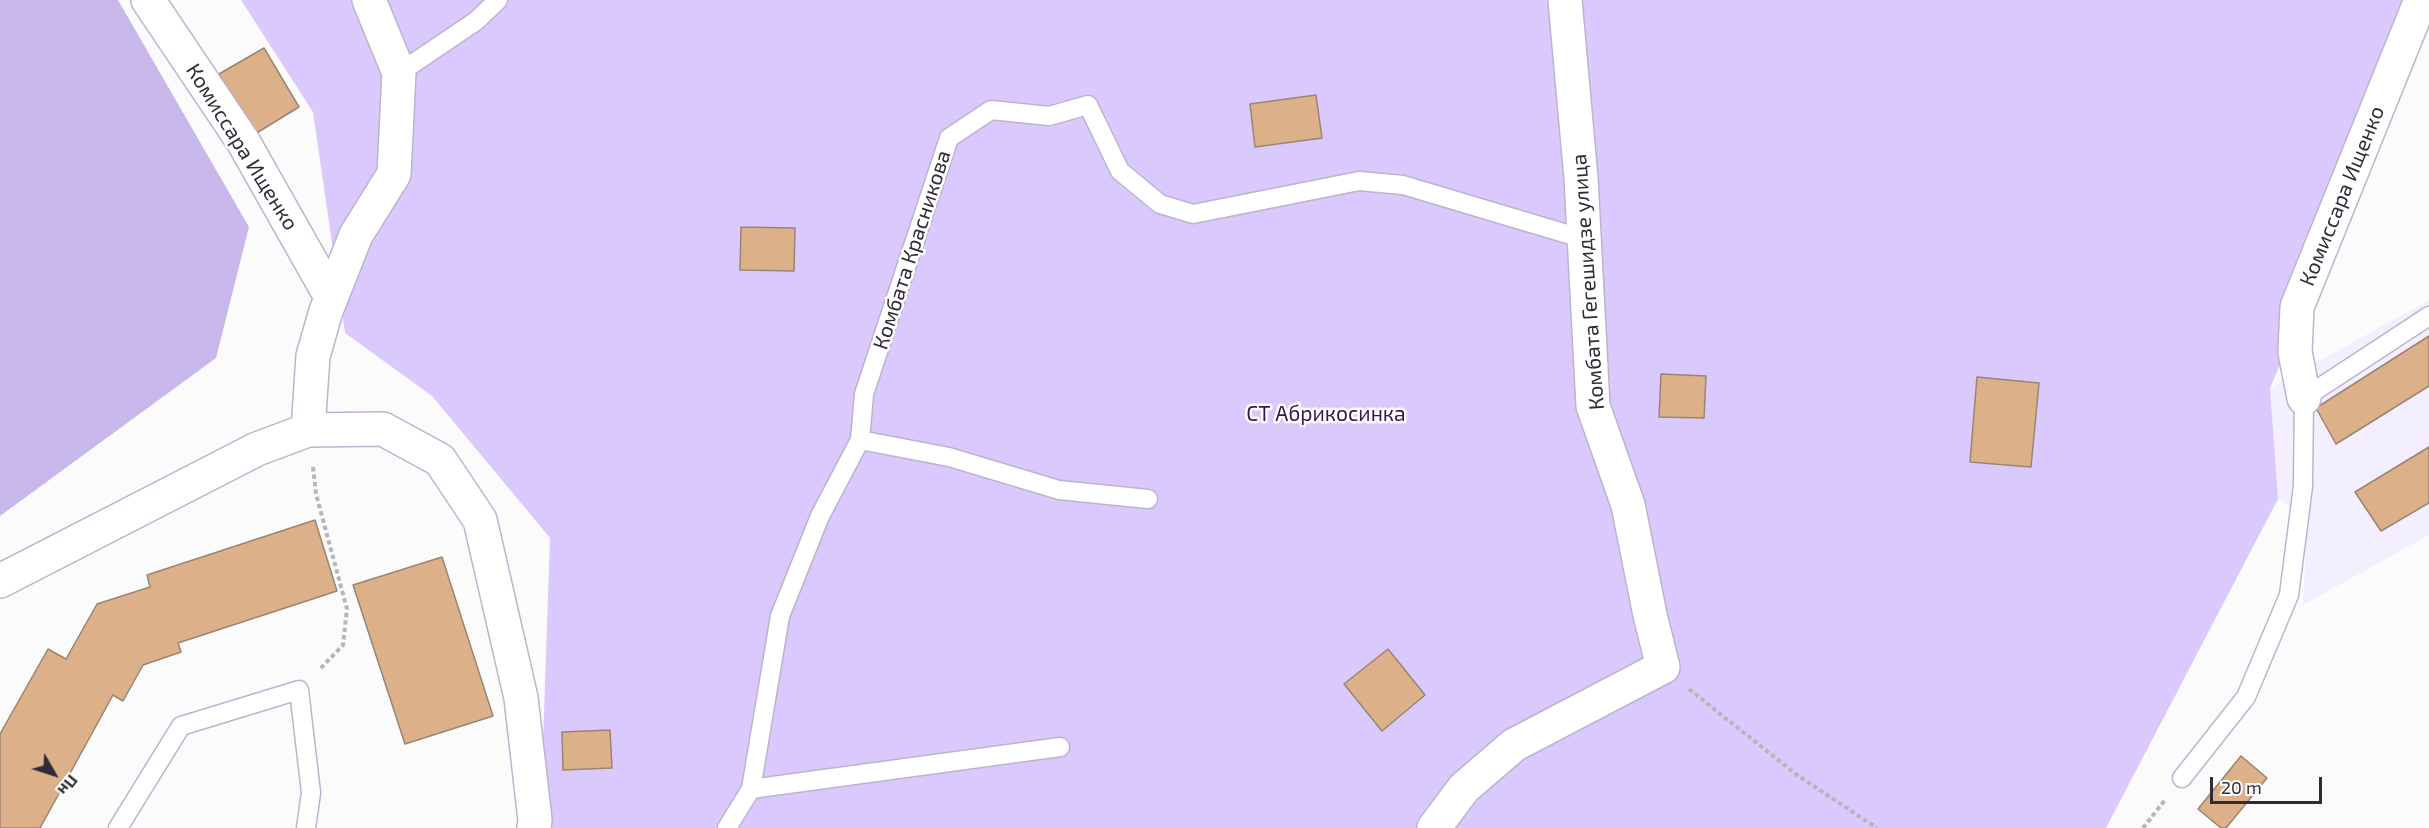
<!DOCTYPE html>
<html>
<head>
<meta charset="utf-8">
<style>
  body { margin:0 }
  #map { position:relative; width:2429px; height:828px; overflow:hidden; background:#fbfbfb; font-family:"Exo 2",sans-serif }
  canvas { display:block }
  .north { position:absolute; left:24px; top:744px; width:60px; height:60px; -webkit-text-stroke:4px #fff; paint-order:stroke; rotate:129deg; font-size:16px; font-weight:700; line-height:24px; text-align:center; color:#302c37 }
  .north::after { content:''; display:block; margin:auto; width:21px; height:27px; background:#302c37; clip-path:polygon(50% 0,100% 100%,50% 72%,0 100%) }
  .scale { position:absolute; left:2210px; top:777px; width:112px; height:27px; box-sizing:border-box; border:3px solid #302c37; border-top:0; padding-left:8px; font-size:18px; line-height:21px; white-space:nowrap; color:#302c37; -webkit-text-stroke:4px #fff; paint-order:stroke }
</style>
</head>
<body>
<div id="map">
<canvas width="2429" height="828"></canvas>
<div class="north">Пн</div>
<div class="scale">20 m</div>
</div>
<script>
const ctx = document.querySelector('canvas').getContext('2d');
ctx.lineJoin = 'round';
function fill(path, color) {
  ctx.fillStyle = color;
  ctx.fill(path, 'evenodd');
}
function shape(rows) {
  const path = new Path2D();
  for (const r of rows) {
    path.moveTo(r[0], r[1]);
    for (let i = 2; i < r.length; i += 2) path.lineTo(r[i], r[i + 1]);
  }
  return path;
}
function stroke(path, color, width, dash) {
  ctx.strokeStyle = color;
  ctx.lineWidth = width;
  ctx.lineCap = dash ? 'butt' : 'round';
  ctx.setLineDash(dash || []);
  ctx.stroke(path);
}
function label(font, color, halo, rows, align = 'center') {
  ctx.font = font + ' "Exo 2",sans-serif';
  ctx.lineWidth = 5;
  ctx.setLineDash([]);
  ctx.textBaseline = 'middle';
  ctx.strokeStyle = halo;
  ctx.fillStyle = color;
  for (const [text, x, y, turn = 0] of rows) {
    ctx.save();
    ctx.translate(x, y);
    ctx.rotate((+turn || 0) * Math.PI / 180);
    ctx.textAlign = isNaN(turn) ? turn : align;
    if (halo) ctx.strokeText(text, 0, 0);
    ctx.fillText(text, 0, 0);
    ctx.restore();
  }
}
fill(shape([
  [2429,300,2429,535,2303,605,2307,520,2278,499,2270,388]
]), '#f4effe');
fill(shape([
  [241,0,2410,0,2360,179,2270,388,2278,499,2106,828,540,828,550,538,432,396,345,333,313,112]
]), '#dac9fc');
fill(shape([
  [0,0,118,0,249,227,216,358,0,516]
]), '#c8b7ea');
const building = shape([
  [264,48,299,107,255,134,219,74,264,48],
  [1316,95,1322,138,1255,147,1250,104,1316,95],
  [741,227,795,228,794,271,740,270,741,227],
  [2429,336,2429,386,2336,444,2316,408,2429,336],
  [1661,374,1706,376,1704,418,1659,417,1661,374],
  [1977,377,2039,383,2031,467,1970,462,1977,377],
  [2429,447,2429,503,2381,531,2355,492,2429,447],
  [315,520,337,591,178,643,181,652,143,665,123,701,113,695,40,828,0,828,0,734,48,649,66,659,97,604,150,587,147,575,315,520],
  [442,557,493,716,405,744,353,585,442,557],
  [1388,649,1425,695,1382,731,1344,684,1388,649],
  [610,730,612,768,563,770,562,732,610,730],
  [2241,756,2267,778,2226,828,2221,828,2198,809,2241,756]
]);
fill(building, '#dcb18a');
stroke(building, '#9b8470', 1.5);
const lane = shape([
  [399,73,476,21,498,0],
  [860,440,949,457,1059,490,1148,499],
  [2182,778,2246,697,2289,595,2303,486,2304,398,2429,316],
  [751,789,1060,747],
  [118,828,181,726,299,690,311,793,306,828],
  [727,828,751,789,780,616,820,516,860,440,864,394,949,138,991,110,1049,116,1088,105,1120,171,1160,204,1193,214,1359,181,1403,185,1584,239]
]);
const street = shape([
  [148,0,244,143,331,297],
  [2304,398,2295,352,2297,307,2421,0],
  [308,430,313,356,326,311,356,235,394,174,399,73,369,0],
  [0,581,257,449,308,430,383,429,440,460,480,520,521,698,535,820,534,828],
  [1434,828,1464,788,1514,745,1663,667,1650,615,1628,505,1593,406,1581,178,1565,0]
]);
stroke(lane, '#bcb3cf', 21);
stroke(street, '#bcb3cf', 36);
stroke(shape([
  [313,467,316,494,347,609,343,645,319,670],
  [1689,689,1797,775,1877,828],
  [2143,828,2165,800]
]), '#b6b5b8', 4, [4.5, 3]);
stroke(lane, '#fff', 18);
stroke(street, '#fff', 33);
label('21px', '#302c37', '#fff', [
  ["Комиссара Ищенко",242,147,58],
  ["Комиссара Ищенко",2342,196,-68],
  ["Комбата Красникова",912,250,-72],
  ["Комбата Гегешидзе улица",1588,282,-94]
]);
label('21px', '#321853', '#fff', [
  ["СТ Абрикосинка",1326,414]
]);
</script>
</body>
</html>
